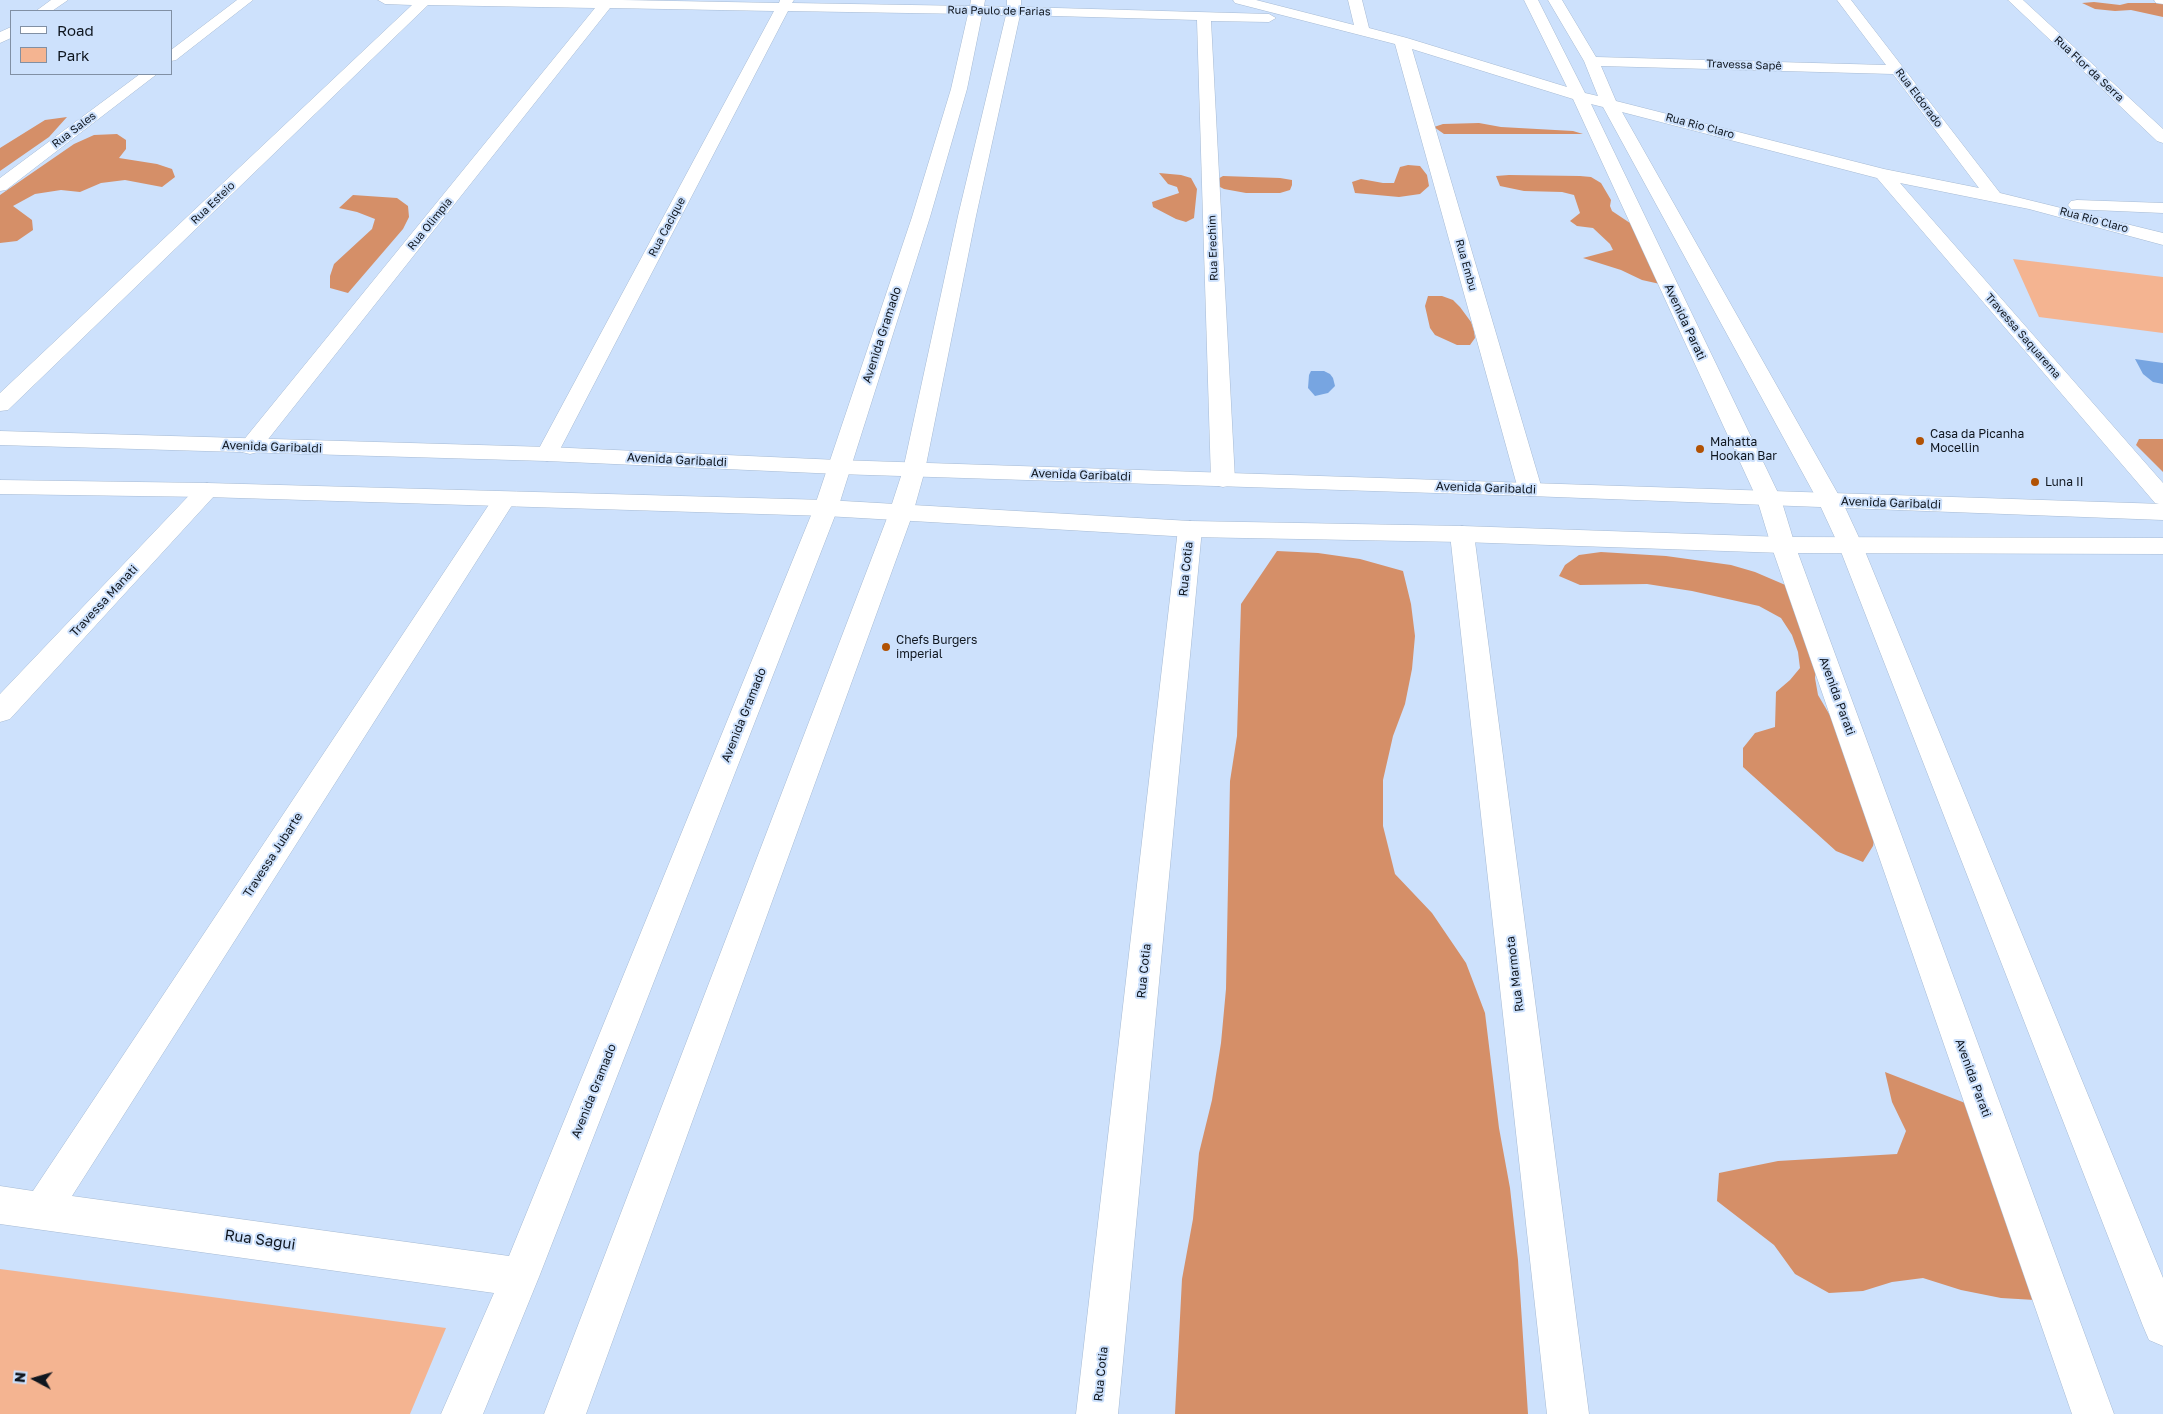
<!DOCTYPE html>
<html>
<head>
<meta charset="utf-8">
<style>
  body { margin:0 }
  #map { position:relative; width:2163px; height:1414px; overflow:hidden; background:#cde1fc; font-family:"Golos Text",sans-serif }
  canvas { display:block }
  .legend { position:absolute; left:10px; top:10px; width:162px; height:65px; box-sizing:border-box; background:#cde1fc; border:1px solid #8190a4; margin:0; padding:6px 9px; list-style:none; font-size:15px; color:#0f161f }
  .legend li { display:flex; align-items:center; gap:10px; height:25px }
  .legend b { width:25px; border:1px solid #8190a4 }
  .north { position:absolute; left:10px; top:1354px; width:50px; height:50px; -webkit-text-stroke:4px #cde1fc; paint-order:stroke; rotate:276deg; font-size:14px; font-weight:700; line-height:20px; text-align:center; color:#0f161f }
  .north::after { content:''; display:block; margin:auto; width:18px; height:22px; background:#0f161f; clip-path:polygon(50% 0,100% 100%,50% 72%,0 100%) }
</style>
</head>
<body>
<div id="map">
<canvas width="2163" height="1414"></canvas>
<ul class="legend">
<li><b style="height:6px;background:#fff"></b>Road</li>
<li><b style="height:14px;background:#f4b491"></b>Park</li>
</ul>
<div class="north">N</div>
</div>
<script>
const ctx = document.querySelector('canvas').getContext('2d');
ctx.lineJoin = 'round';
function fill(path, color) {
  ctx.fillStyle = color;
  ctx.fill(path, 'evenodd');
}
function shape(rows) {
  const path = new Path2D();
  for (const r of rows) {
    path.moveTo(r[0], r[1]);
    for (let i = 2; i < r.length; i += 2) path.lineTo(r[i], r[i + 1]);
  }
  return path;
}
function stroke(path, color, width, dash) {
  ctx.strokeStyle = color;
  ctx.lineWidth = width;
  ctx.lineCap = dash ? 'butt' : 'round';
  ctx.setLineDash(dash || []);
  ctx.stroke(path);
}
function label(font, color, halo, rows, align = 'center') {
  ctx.font = font + ' "Golos Text",sans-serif';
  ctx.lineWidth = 4;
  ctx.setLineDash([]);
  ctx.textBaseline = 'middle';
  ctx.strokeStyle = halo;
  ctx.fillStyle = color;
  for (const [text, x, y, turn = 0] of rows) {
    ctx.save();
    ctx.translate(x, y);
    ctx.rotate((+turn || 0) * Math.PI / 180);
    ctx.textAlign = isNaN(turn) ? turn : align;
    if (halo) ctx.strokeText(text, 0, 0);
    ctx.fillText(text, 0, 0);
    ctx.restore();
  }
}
fill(shape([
  [2013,259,2163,277,2163,333,2039,317],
  [0,1269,446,1328,410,1414,0,1414]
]), '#f4b491');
fill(shape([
  [2094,2,2120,5,2128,3,2163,3,2163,17,2131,10,2115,11,2095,9,2082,3],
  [67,117,49,137,0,171,0,148,45,120],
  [1479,123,1501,127,1573,131,1583,134,1444,134,1434,127,1443,124],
  [117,134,126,140,126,149,119,158,157,164,172,169,175,177,162,187,125,180,101,183,80,192,61,190,35,194,13,206,32,220,33,230,17,241,0,243,0,195,74,144,94,135],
  [1408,165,1420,166,1427,175,1429,186,1420,194,1399,197,1355,193,1352,182,1361,179,1383,183,1394,183,1400,167],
  [1159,173,1181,175,1191,178,1197,189,1194,218,1186,222,1176,219,1153,207,1152,202,1179,193,1177,187,1168,184],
  [1509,175,1580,176,1591,177,1601,183,1611,200,1610,206,1612,211,1636,227,1669,286,1642,280,1621,270,1583,258,1613,250,1610,244,1593,228,1577,226,1570,221,1580,213,1574,195,1562,192,1524,191,1500,186,1496,176],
  [1223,176,1280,178,1292,180,1292,185,1290,190,1280,193,1246,193,1224,189,1216,185,1216,180],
  [353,195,397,198,408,206,409,217,403,229,348,293,330,288,330,276,334,264,372,229,375,219,357,212,339,208],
  [1428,296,1442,296,1453,300,1460,307,1471,322,1474,331,1475,338,1470,345,1457,345,1435,335,1430,328,1425,306],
  [2139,439,2163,439,2163,472,2136,445],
  [1277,551,1318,553,1360,559,1403,571,1411,604,1415,636,1412,669,1405,704,1393,736,1383,780,1383,826,1395,874,1432,913,1466,963,1485,1013,1499,1128,1510,1188,1518,1260,1528,1414,1175,1414,1182,1279,1193,1219,1199,1153,1212,1100,1221,1043,1226,989,1230,781,1237,736,1241,604],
  [1601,552,1666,556,1731,565,1755,572,1797,590,1817,663,1815,678,1818,695,1838,729,1876,830,1873,846,1863,862,1836,851,1743,767,1743,748,1755,733,1775,727,1776,692,1790,680,1800,668,1798,652,1792,635,1781,618,1759,606,1692,591,1647,584,1580,585,1559,576,1565,565,1579,555],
  [1885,1072,1991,1113,2035,1300,2001,1298,1961,1290,1923,1278,1892,1282,1863,1291,1829,1293,1795,1274,1774,1245,1717,1201,1719,1173,1778,1161,1897,1154,1906,1131,1892,1102]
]), '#d58f68');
fill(shape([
  [2135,359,2163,363,2163,384,2153,382,2143,374],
  [1311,371,1324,371,1330,374,1333,378,1335,386,1328,393,1315,396,1308,388,1309,375]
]), '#77a5e1');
const minor = shape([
  [51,0,68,0,52,11,36,11,51,0],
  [237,0,253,0,176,60,171,61,171,50,237,0],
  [378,0,622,0,779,3,780,0,794,0,792,3,970,6,971,0,985,0,984,6,1007,7,1007,0,1021,0,1021,7,1269,14,1276,18,1269,22,1211,21,1235,480,1231,485,1223,487,1215,485,1211,480,1197,20,1020,15,976,216,925,470,913,513,586,1414,544,1414,889,513,903,470,958,216,1006,15,982,15,967,89,930,217,838,508,539,1277,483,1414,441,1414,494,1293,0,1224,0,1186,33,1191,496,494,504,492,512,494,516,499,72,1196,509,1256,814,508,912,217,951,89,968,14,788,11,555,459,547,461,539,459,536,454,774,11,610,8,258,452,250,454,242,452,239,447,242,442,595,8,428,5,8,410,0,411,0,393,412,5,385,4,378,0],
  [1233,0,1256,0,1354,25,1348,0,1362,0,1369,28,1407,38,1567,87,1524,0,1538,0,1585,93,1598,96,1584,61,1548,0,1562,0,1596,57,1886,65,1837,0,1851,0,2000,193,2163,233,2163,245,2029,209,1900,183,2163,483,2163,505,2155,503,1877,178,1622,112,1842,501,1862,544,2163,1278,2163,1346,2149,1340,2143,1326,1838,544,1818,501,1603,107,1591,104,1781,499,1795,545,2114,1414,2072,1414,1771,545,1757,499,1573,99,1412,49,1542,489,1538,494,1530,496,1522,494,1518,489,1395,44,1235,3,1233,0],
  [1601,66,1893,74,1979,188,1884,169,1616,101,1601,66],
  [2008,0,2023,0,2163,129,2163,143,2157,141,2008,0],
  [2154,0,2163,0,2163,4,2156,3,2154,0],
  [11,27,11,38,0,43,0,32,11,27],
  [140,74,157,74,6,190,0,191,0,178,140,74],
  [2077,200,2163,203,2163,213,2071,209,2068,205,2071,201,2077,200],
  [207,483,215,485,219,490,215,495,10,719,0,722,0,694,199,485,207,483],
  [1190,521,1198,523,1202,529,1118,1414,1076,1414,1178,529,1182,523,1190,521],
  [1462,526,1471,528,1474,534,1589,1414,1547,1414,1450,534,1453,528,1462,526]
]);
const major = shape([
  [0,431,547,447,838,460,2163,504,2163,520,1530,496,838,474,547,461,0,445,0,431],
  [0,480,207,483,826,500,1190,521,1462,526,1783,537,2163,538,2163,554,1783,553,1462,542,1190,537,826,516,207,497,0,494,0,480]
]);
stroke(minor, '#a6bad3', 1);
stroke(major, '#a6bad3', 1);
fill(minor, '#fff');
fill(major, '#fff');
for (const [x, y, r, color] of [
  [1920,441,5,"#b15204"],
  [1700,449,5,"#b15204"],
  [2035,482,5,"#b15204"],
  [886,647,5,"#b15204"]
]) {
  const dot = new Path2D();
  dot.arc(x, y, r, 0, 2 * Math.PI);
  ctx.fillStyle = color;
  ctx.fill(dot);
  stroke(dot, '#cde1fc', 2);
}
label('11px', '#0f161f', '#cde1fc', [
  ["Rua Paulo de Farias",999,11,1],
  ["Travessa Sapê",1744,65,2],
  ["Rua Flor da Serra",2089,69,43],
  ["Rua Eldorado",1919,98,53],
  ["Rua Rio Claro",1700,126,15],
  ["Rua Sales",74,130,-37],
  ["Rua Esteio",213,203,-44],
  ["Rua Rio Claro",2094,220,15],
  ["Rua Olimpia",430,224,-51],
  ["Rua Cacique",667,227,-62],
  ["Rua Erechim",1213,248,-92],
  ["Rua Embu",1466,265,74],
  ["Travessa Saquarema",2023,336,49]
]);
label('12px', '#0f161f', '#cde1fc', [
  ["Avenida Parati",1685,322,65],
  ["Avenida Gramado",882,335,-72],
  ["Avenida Garibaldi",272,447,2],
  ["Avenida Garibaldi",677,460,3],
  ["Avenida Garibaldi",1081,475,2],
  ["Avenida Garibaldi",1486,488,2],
  ["Avenida Garibaldi",1891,503,2],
  ["Rua Cotia",1186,569,-84],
  ["Travessa Manati",104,601,-47],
  ["Avenida Parati",1837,696,70],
  ["Avenida Gramado",744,715,-68],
  ["Travessa Jubarte",273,855,-57],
  ["Rua Cotia",1144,971,-84],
  ["Rua Marmota",1515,974,-97],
  ["Avenida Parati",1973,1078,70],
  ["Avenida Gramado",594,1091,-68],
  ["Rua Cotia",1101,1374,-84]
]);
label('12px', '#0f161f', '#cde1fc', [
  ["Casa da Picanha",1930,434],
  ["Mocellin",1930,448],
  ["Mahatta",1710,442],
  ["Hookan Bar",1710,456],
  ["Luna II",2045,482],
  ["Chefs Burgers",896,640],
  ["imperial",896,654]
], 'left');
label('15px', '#0f161f', '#cde1fc', [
  ["Rua Sagui",260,1240,8]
]);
</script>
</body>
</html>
